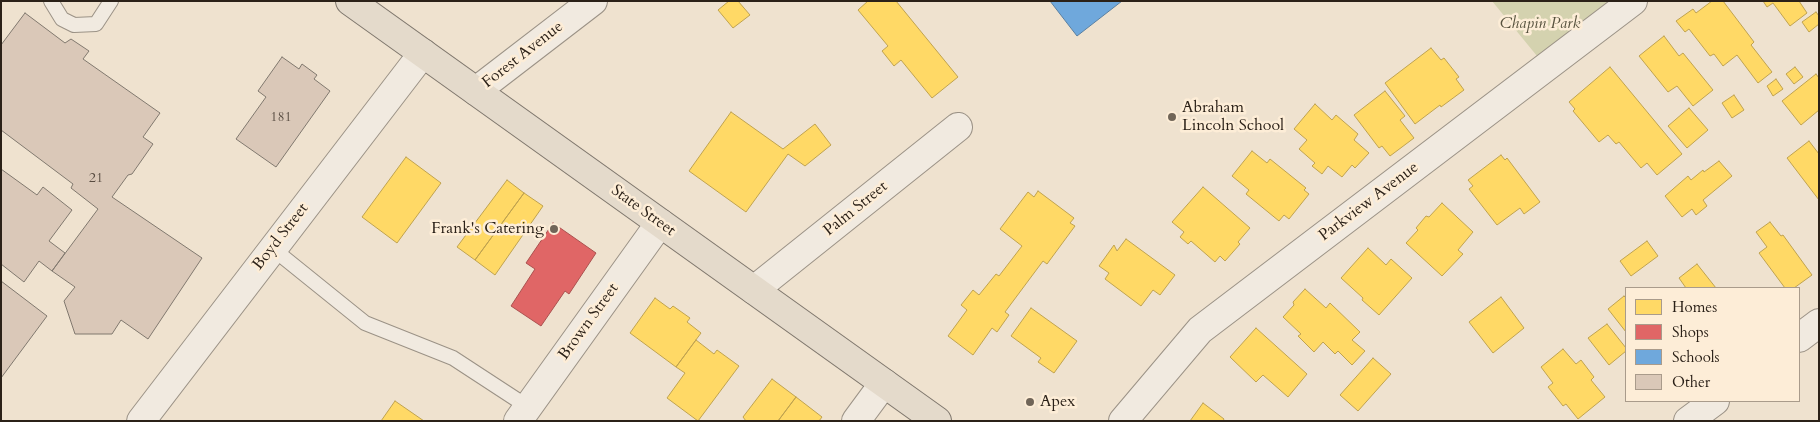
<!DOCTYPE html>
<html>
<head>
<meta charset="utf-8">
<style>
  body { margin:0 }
  #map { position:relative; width:1820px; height:422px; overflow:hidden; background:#efe2cf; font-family:Cardo,serif }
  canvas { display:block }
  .frame { position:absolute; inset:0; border:2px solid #2b2118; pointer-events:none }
  .legend { position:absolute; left:1625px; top:287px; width:175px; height:115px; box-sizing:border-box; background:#fdedd7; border:1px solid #a99b8b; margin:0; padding:6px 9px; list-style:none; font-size:15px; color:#2b2118 }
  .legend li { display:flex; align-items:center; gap:10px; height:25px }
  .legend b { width:25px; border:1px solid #a99b8b }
</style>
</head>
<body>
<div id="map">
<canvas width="1820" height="422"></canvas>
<div class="frame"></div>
<ul class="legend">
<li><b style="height:14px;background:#ffd966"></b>Homes</li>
<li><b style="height:14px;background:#e06666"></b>Shops</li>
<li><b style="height:14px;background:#6fa8dc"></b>Schools</li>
<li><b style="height:14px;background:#dac8b8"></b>Other</li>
</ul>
</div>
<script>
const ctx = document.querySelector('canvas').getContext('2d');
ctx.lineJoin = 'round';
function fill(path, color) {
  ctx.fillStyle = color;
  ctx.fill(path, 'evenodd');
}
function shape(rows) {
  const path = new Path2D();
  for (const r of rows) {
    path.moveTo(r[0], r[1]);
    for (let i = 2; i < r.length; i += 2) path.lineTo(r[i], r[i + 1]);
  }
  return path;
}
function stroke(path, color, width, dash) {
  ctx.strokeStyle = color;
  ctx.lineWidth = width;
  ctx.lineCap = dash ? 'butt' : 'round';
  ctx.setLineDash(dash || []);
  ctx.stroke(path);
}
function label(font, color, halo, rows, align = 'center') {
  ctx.font = font + ' Cardo,serif';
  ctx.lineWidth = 5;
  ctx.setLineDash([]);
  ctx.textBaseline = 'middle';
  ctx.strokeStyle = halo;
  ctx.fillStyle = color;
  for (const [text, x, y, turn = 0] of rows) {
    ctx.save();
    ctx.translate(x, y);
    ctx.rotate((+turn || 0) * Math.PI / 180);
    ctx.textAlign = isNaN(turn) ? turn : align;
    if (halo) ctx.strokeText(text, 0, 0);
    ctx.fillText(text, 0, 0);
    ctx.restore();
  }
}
fill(shape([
  [1492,1,1609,1,1537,56]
]), '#d4d2af');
const homes = shape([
  [729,1,738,1,750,15,733,28,718,10,729,1],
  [868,1,896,1,958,77,932,98,901,60,894,66,882,51,888,46,858,10,868,1],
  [1712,1,1723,1,1754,42,1751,45,1772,72,1758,83,1737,55,1723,66,1714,54,1710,56,1689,29,1685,32,1676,21,1693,9,1696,13,1712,1],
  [1763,1,1799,1,1807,13,1790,26,1773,3,1767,7,1763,1],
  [1816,12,1819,16,1819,24,1809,32,1802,22,1816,12],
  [1664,36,1679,56,1683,53,1713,90,1693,106,1677,86,1668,92,1639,56,1664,36],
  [1431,48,1441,60,1444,58,1459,77,1456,79,1464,90,1441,107,1440,105,1415,124,1385,83,1431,48],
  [1610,67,1682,154,1657,175,1647,163,1641,168,1619,142,1616,144,1608,135,1599,142,1573,111,1575,109,1569,102,1610,67],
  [1795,67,1803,77,1794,84,1786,74,1795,67],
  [1816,74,1819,78,1819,110,1801,125,1782,101,1816,74],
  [1776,79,1783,89,1773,96,1767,86,1776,79],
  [1385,91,1405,116,1400,120,1414,138,1390,156,1382,146,1379,148,1354,115,1385,91],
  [1734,95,1744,110,1732,118,1722,103,1734,95],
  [1315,104,1332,120,1336,115,1358,134,1354,140,1369,153,1355,168,1352,165,1342,177,1328,166,1322,174,1312,166,1315,163,1299,149,1307,140,1294,129,1315,104],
  [1689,108,1708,130,1687,148,1668,126,1689,108],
  [731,112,783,149,815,124,831,145,805,166,788,154,746,212,689,171,731,112],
  [1809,141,1819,154,1819,200,1787,158,1809,141],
  [1252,151,1267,163,1270,159,1306,188,1304,190,1309,194,1289,219,1284,215,1279,221,1246,194,1249,190,1232,176,1252,151],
  [1501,155,1505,160,1507,158,1540,202,1524,214,1520,208,1497,225,1469,189,1473,186,1468,180,1501,155],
  [406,157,441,183,397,243,362,217,406,157],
  [1719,161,1732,176,1703,200,1707,206,1696,215,1692,209,1682,217,1665,196,1688,176,1691,180,1703,170,1704,172,1719,161],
  [507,180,524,193,475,260,457,247,507,180],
  [1203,187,1250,228,1238,242,1240,244,1225,261,1220,256,1215,262,1191,241,1188,244,1180,237,1184,232,1172,222,1203,187],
  [1038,191,1074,218,1070,223,1075,226,1047,264,1043,261,1005,312,1009,315,997,332,992,328,973,355,948,336,967,310,961,305,973,290,979,295,996,274,999,276,1022,246,1000,229,1028,192,1034,197,1038,191],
  [524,193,543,206,495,275,475,260,524,193],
  [1442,203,1473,232,1458,250,1463,254,1442,276,1406,243,1418,230,1416,228,1426,216,1429,217,1442,203],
  [1770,222,1781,236,1783,235,1812,275,1794,288,1785,288,1759,253,1767,247,1756,232,1770,222],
  [1126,239,1175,275,1160,295,1153,290,1141,306,1105,279,1109,273,1099,266,1114,245,1117,251,1126,239],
  [1647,241,1658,256,1631,276,1620,261,1647,241],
  [1368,248,1386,265,1391,259,1412,278,1379,315,1362,300,1363,298,1341,278,1368,248],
  [1697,264,1716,288,1686,288,1679,278,1697,264],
  [1305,289,1326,308,1330,303,1360,332,1352,340,1365,351,1352,365,1338,351,1335,354,1323,342,1314,352,1298,336,1301,334,1283,317,1294,305,1293,302,1305,289],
  [1624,296,1626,298,1626,332,1608,309,1624,296],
  [1501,297,1524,328,1493,353,1469,322,1501,297],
  [655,298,670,309,673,306,690,318,687,322,701,333,676,367,630,333,655,298],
  [1031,308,1077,341,1054,373,1038,362,1041,358,1011,336,1031,308],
  [1607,324,1626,348,1626,351,1609,365,1588,338,1607,324],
  [1256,328,1307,374,1288,397,1263,375,1256,382,1230,357,1256,328],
  [696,340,714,354,717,350,739,366,698,421,667,398,685,373,676,367,696,340],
  [1563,349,1576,364,1581,360,1594,377,1591,380,1605,397,1578,419,1566,404,1563,406,1548,387,1553,383,1541,367,1563,349],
  [1373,358,1391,374,1358,411,1340,395,1373,358],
  [772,379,796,397,778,421,746,421,743,417,772,379],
  [796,397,822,417,819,421,778,421,796,397],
  [395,401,424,421,381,421,395,401],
  [1203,403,1224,419,1223,421,1190,421,1203,403]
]);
fill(homes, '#ffd966');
stroke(homes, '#bfa24f', 1);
const shops = shape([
  [553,223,596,253,569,294,565,291,541,326,511,306,535,269,526,263,553,223]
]);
fill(shops, '#e06666');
stroke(shops, '#aa514f', 1);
const schools = shape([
  [1050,1,1122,1,1077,36,1050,1]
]);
fill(schools, '#6fa8dc');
stroke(schools, '#5b80a1', 1);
const building = shape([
  [25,13,65,43,71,39,89,51,83,59,160,113,143,137,153,144,132,174,128,175,112,197,202,258,148,339,121,320,112,334,75,334,64,301,75,287,52,271,98,209,71,188,73,184,1,130,1,45,25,13],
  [282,57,299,69,302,64,317,75,314,79,330,91,276,167,236,139,266,97,258,91,282,57],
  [1,169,37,195,43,187,72,210,49,241,65,253,52,271,39,261,24,282,1,264,1,169],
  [1,281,47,316,1,378,1,281]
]);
fill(building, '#dac8b8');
stroke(building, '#80786e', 1);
const service = shape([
  [51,1,62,19,74,25,96,24,111,1],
  [272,248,365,323,453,358,528,407]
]);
const minor = shape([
  [476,91,593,1],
  [754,290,958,127],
  [1799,338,1819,323],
  [141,421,423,53],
  [518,421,660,223],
  [856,421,884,383],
  [1123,421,1200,330,1633,1],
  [1688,421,1715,401]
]);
const primary = shape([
  [350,1,937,421]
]);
stroke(service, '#9b9286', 16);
stroke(minor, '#9b9286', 30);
stroke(primary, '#80786e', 30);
stroke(service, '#f1eae0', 14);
stroke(minor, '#f1eae0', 28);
stroke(primary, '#e4dacb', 28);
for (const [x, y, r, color] of [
  [1172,117,5,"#706558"],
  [554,229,5,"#706558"],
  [1030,402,5,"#706558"]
]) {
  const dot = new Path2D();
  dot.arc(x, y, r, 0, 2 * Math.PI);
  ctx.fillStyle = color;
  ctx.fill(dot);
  stroke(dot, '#fdedd7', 2);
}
label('14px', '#574b40', null, [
  ["181",281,118],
  ["21",96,179]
]);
label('italic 16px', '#57523e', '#fdedd7', [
  ["Chapin Park",1540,24]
]);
label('16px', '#2b2118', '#fdedd7', [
  ["Forest Avenue",523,55,-38],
  ["Parkview Avenue",1369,202,-37],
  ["Palm Street",856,209,-39],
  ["State Street",643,211,36],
  ["Boyd Street",281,237,-52],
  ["Brown Street",589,322,-54]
]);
label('16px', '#2b2118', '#fdedd7', [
  ["Abraham",1182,108],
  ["Lincoln School",1182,126],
  ["Frank's Catering",544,229,"right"],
  ["Apex",1040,402]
], 'left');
</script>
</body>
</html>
